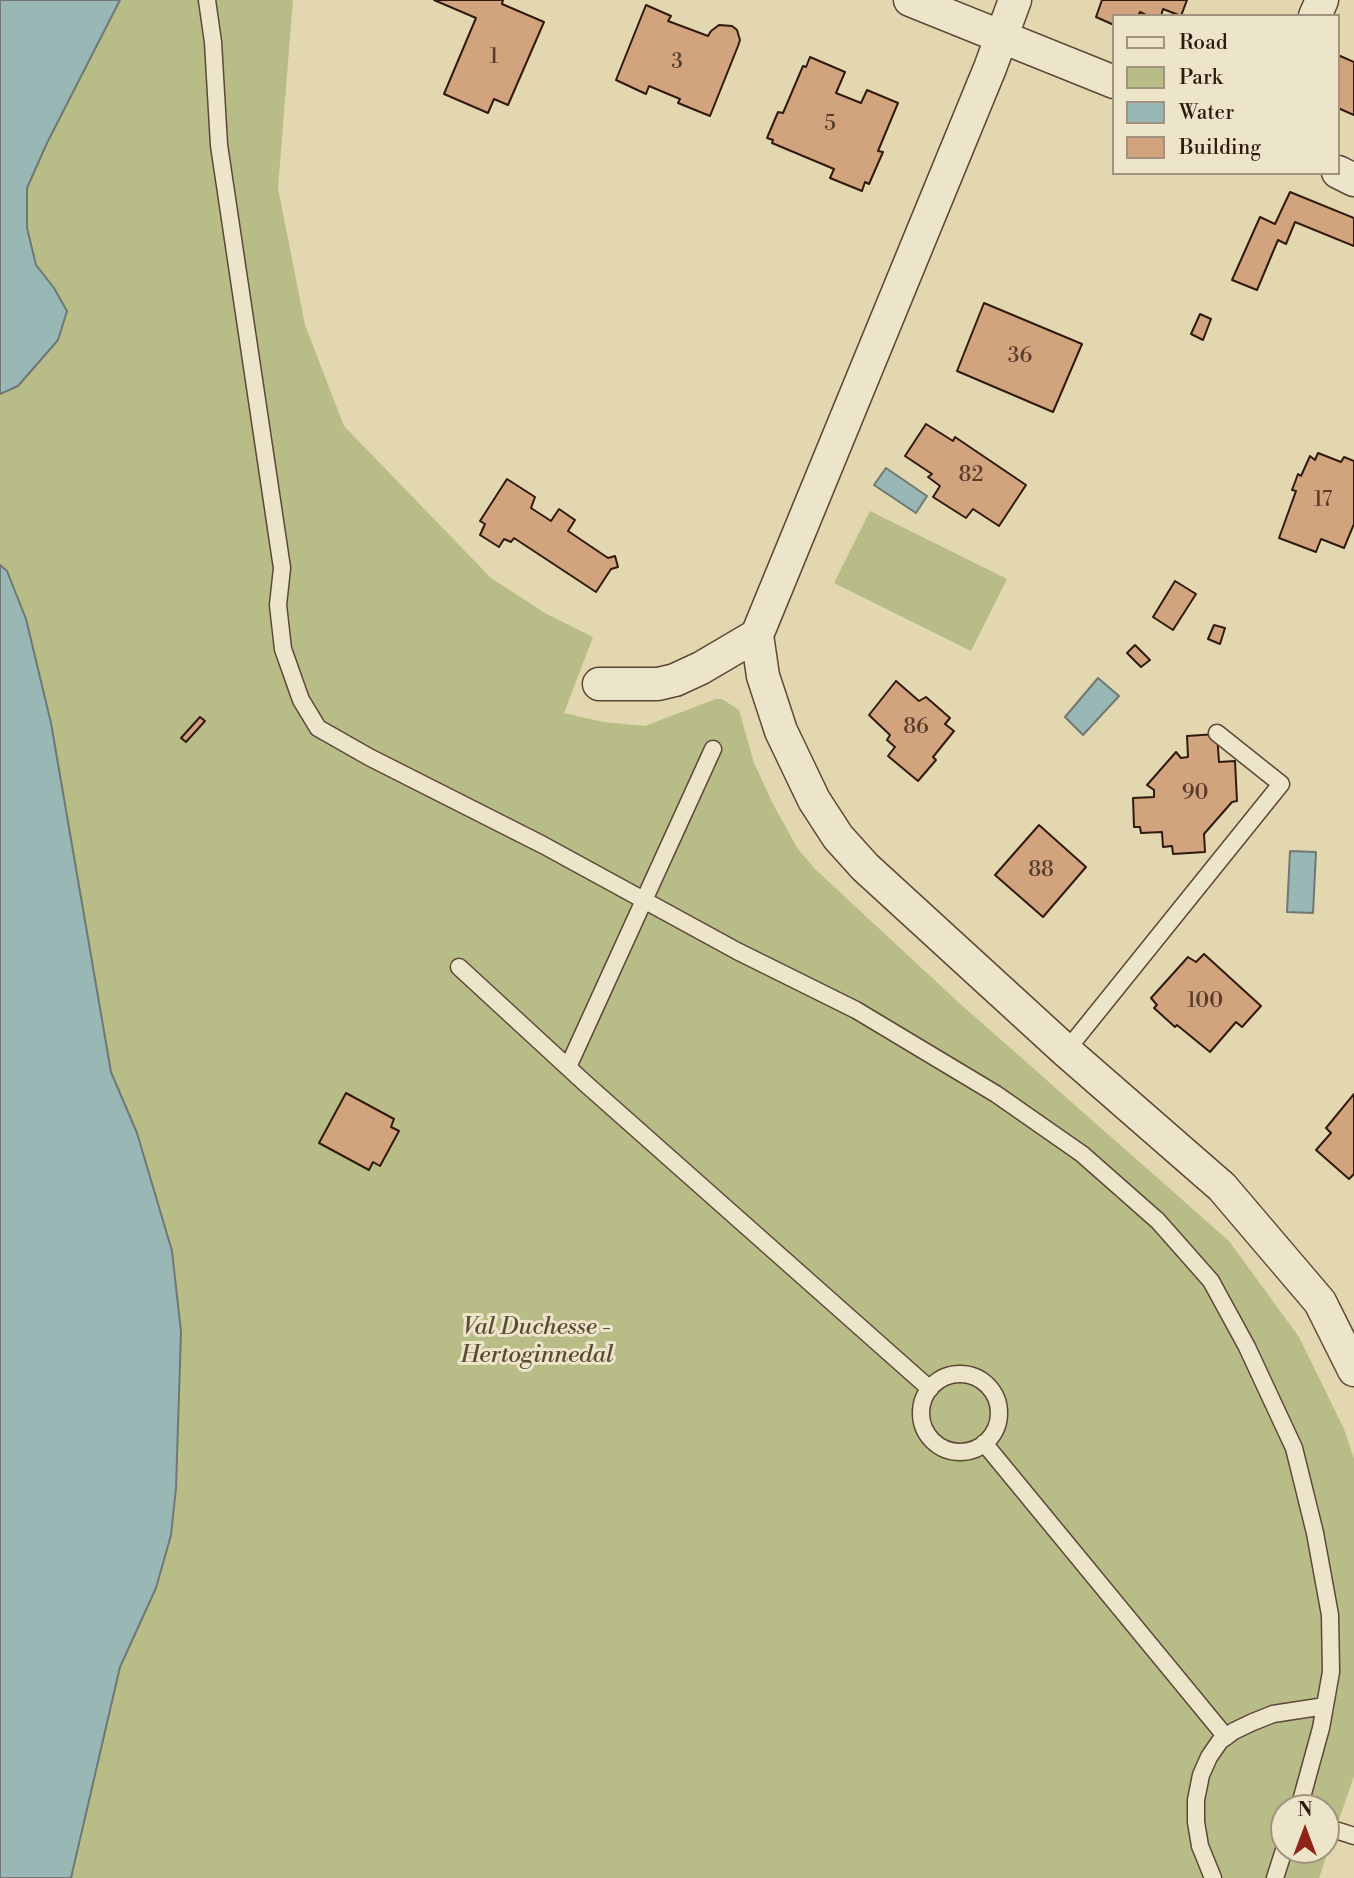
<!DOCTYPE html>
<html>
<head>
<meta charset="utf-8">
<style>
  body { margin:0 }
  #map { position:relative; width:1354px; height:1878px; overflow:hidden; background:#e2d7ae; font-family:"Libre Bodoni",serif }
  canvas { display:block }
  .legend { position:absolute; left:1112px; top:14px; width:228px; height:161px; box-sizing:border-box; background:#ece5ca; border:2px solid #a19380; margin:0; padding:9px 12px; list-style:none; font-size:21px; color:#311910 }
  .legend li { display:flex; align-items:center; gap:14px; height:35px }
  .legend b { width:35px; border:2px solid #a19380 }
  .north { position:absolute; left:1270px; top:1794px; width:70px; height:70px; box-sizing:border-box; background:#ece5ca; border:2px solid #a19380; border-radius:50%; rotate:0deg; font-size:19px; font-weight:700; line-height:28px; text-align:center; color:#311910 }
  .north::after { content:''; display:block; margin:auto; width:24px; height:32px; background:#8f2418; clip-path:polygon(50% 0,100% 100%,50% 72%,0 100%) }
</style>
</head>
<body>
<div id="map">
<canvas width="1354" height="1878"></canvas>
<ul class="legend">
<li><b style="height:9px;background:#ece5ca"></b>Road</li>
<li><b style="height:19px;background:#b8bd87"></b>Park</li>
<li><b style="height:19px;background:#99b7b5"></b>Water</li>
<li><b style="height:19px;background:#d1a47e"></b>Building</li>
</ul>
<div class="north">N</div>
</div>
<script>
const ctx = document.querySelector('canvas').getContext('2d');
ctx.lineJoin = 'round';
function fill(path, color) {
  ctx.fillStyle = color;
  ctx.fill(path, 'evenodd');
}
function shape(rows) {
  const path = new Path2D();
  for (const r of rows) {
    if (r.length === 3) {
      path.moveTo(r[0] + r[2], r[1]);
      path.arc(r[0], r[1], r[2], 0, 2 * Math.PI);
      continue;
    }
    path.moveTo(r[0], r[1]);
    for (let i = 2; i < r.length; i += 2) path.lineTo(r[i], r[i + 1]);
  }
  return path;
}
function stroke(path, color, width, dash) {
  ctx.strokeStyle = color;
  ctx.lineWidth = width;
  ctx.lineCap = dash ? 'butt' : 'round';
  ctx.setLineDash(dash || []);
  ctx.stroke(path);
}
function label(font, color, halo, rows, align = 'center') {
  ctx.font = font + ' "Libre Bodoni",serif';
  ctx.lineWidth = 6;
  ctx.setLineDash([]);
  ctx.textBaseline = 'middle';
  ctx.strokeStyle = halo;
  ctx.fillStyle = color;
  for (const [text, x, y, turn = 0] of rows) {
    ctx.save();
    ctx.translate(x, y);
    ctx.rotate((+turn || 0) * Math.PI / 180);
    ctx.textAlign = isNaN(turn) ? turn : align;
    if (halo) ctx.strokeText(text, 0, 0);
    ctx.fillText(text, 0, 0);
    ctx.restore();
  }
}
fill(shape([
  [0,0,293,0,278,188,305,325,344,426,491,578,545,613,593,637,564,713,603,722,645,726,716,699,722,699,739,710,754,763,774,806,798,849,815,869,957,1001,1229,1241,1299,1337,1344,1429,1354,1459,1354,1776,1319,1878,0,1878],
  [1284,1808,1326,1808,1326,1850,1284,1850],
  [870,511,1007,579,971,651,834,583]
]), '#b8bd87');
const water = shape([
  [0,0,120,0,47,143,27,188,27,228,36,265,54,288,67,311,58,340,18,386,0,394,0,0],
  [886,468,927,496,916,513,874,485,886,468],
  [0,565,7,571,26,619,51,723,111,1072,137,1133,172,1251,181,1332,176,1488,171,1535,156,1588,120,1667,71,1878,0,1878,0,565],
  [1098,678,1119,696,1083,735,1065,717,1098,678],
  [1290,851,1316,852,1313,913,1287,912,1290,851]
]);
fill(water, '#99b7b5');
stroke(water, '#6f7873', 2);
const building = shape([
  [434,0,503,0,502,4,544,22,508,105,494,99,488,113,444,94,476,18,434,0],
  [1102,0,1187,0,1181,16,1163,9,1161,16,1148,16,1140,12,1138,16,1114,16,1114,25,1096,17,1102,0],
  [646,5,671,16,668,21,708,36,711,31,719,25,732,26,737,30,740,40,738,46,710,116,678,103,680,99,649,86,646,94,616,80,646,5],
  [1338,55,1354,62,1354,115,1338,108,1338,55],
  [810,57,845,72,836,93,861,103,867,90,898,103,878,151,883,152,869,184,865,182,862,191,830,178,834,169,772,143,773,140,767,138,778,112,783,113,803,66,806,67,810,57],
  [1290,192,1354,218,1354,246,1295,222,1286,244,1278,240,1257,290,1232,280,1260,217,1275,224,1290,192],
  [984,303,1082,344,1053,412,957,371,984,303],
  [1200,314,1211,319,1203,340,1191,334,1200,314],
  [926,424,953,441,955,437,1026,485,999,526,973,509,966,518,933,497,940,486,928,477,932,474,905,456,926,424],
  [1318,453,1341,462,1344,457,1354,461,1354,524,1344,548,1321,539,1316,552,1279,538,1296,491,1292,490,1298,474,1301,476,1310,456,1315,460,1318,453],
  [507,479,535,497,531,508,551,521,559,509,575,520,568,531,608,558,615,556,618,567,611,569,596,592,514,538,511,542,504,539,499,547,480,535,485,524,480,521,507,479],
  [1175,581,1196,594,1173,630,1153,617,1175,581],
  [1214,625,1225,628,1220,644,1208,639,1214,625],
  [1135,645,1150,660,1141,667,1127,653,1135,645],
  [896,681,919,701,926,697,950,718,945,724,954,731,933,757,936,760,918,781,888,756,895,747,887,740,890,735,869,715,896,681],
  [200,717,205,721,186,742,181,738,200,717],
  [1217,734,1219,762,1235,761,1237,801,1232,802,1204,834,1205,852,1173,854,1172,846,1163,847,1162,832,1141,833,1140,827,1134,827,1133,798,1154,797,1154,790,1147,785,1176,752,1181,758,1188,757,1187,736,1217,734],
  [1039,825,1086,867,1043,917,995,875,1039,825],
  [1204,954,1261,1006,1242,1027,1236,1022,1210,1052,1177,1025,1175,1027,1154,1008,1157,1005,1151,998,1188,957,1196,962,1204,954],
  [346,1093,394,1119,391,1127,399,1131,380,1166,373,1162,369,1170,319,1143,346,1093],
  [1354,1094,1354,1174,1349,1179,1316,1150,1331,1133,1326,1128,1354,1094]
]);
fill(building, '#d1a47e');
stroke(building, '#311910', 2);
const lane = shape([
  [207,0,213,42,219,145,282,568,278,605,283,649,301,700,318,728,369,757,543,845,737,951,856,1010,996,1094,1082,1154,1158,1221,1211,1281,1247,1347,1294,1448,1315,1533,1330,1615,1331,1672,1321,1728,1299,1808],
  [459,967,586,1084,930,1389],
  [1066,1051,1281,784,1217,733],
  [568,1067,713,749],
  [960,1413,39],
  [984,1443,1226,1737],
  [1326,1827,1354,1836],
  [1213,1878,1200,1846,1196,1822,1196,1800,1201,1775,1209,1757,1220,1741,1234,1731,1253,1722,1273,1714,1325,1706],
  [1275,1878,1284,1850]
]);
const street = shape([
  [910,0,1114,82],
  [1015,0,990,68,757,635,763,676,781,731,814,800,838,837,865,867,1066,1051,1222,1187,1320,1302,1354,1370],
  [1315,16,1322,0],
  [1338,172,1354,180],
  [599,684,658,684,675,680,701,668,757,635]
]);
stroke(lane, '#5d4838', 19);
stroke(street, '#5d4838', 35);
stroke(lane, '#ece5ca', 16);
stroke(street, '#ece5ca', 32);
label('21px', '#593c2c', null, [
  ["1",494,58],
  ["3",677,63],
  ["5",830,125],
  ["36",1020,357],
  ["82",971,476],
  ["17",1323,501],
  ["86",916,728],
  ["90",1195,794],
  ["88",1041,871],
  ["100",1205,1002]
]);
label('italic 24px', '#5a4a34', '#ece5ca', [
  ["Val Duchesse -",537,1328],
  ["Hertoginnedal",537,1356]
]);
</script>
</body>
</html>
